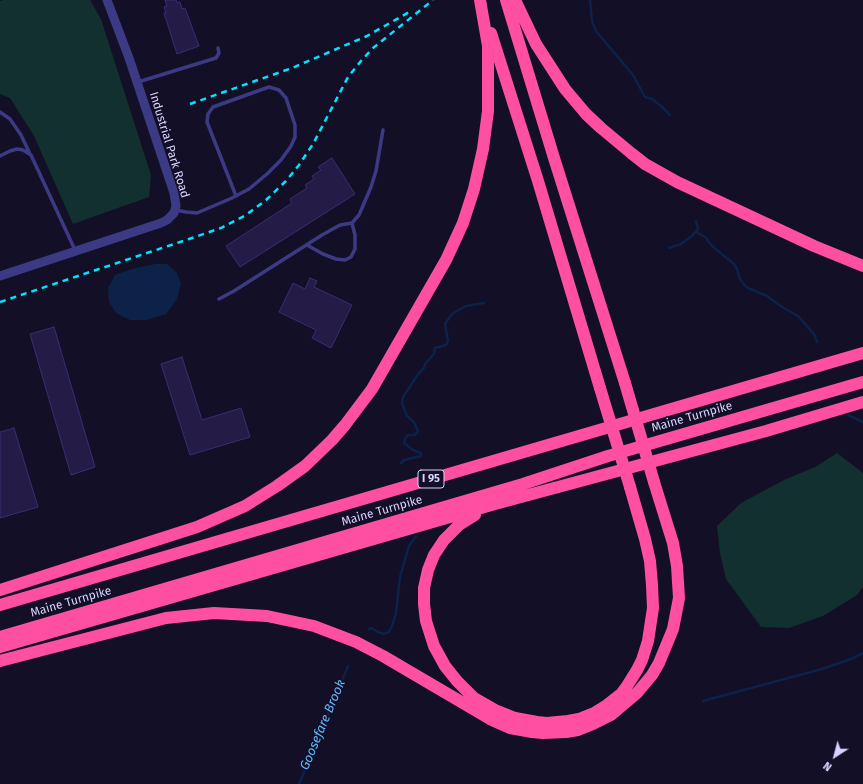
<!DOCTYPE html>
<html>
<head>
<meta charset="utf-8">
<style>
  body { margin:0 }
  #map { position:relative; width:863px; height:784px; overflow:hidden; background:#130f26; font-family:"Fira Sans",sans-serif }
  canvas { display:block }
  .north { position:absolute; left:815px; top:736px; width:40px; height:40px; -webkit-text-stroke:3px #130f26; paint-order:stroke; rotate:216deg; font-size:11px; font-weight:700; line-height:16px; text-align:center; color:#d9d4ff }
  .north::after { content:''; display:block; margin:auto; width:14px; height:18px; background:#d9d4ff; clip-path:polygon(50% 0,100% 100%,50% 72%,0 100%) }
</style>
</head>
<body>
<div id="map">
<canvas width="863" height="784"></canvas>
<div class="north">N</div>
</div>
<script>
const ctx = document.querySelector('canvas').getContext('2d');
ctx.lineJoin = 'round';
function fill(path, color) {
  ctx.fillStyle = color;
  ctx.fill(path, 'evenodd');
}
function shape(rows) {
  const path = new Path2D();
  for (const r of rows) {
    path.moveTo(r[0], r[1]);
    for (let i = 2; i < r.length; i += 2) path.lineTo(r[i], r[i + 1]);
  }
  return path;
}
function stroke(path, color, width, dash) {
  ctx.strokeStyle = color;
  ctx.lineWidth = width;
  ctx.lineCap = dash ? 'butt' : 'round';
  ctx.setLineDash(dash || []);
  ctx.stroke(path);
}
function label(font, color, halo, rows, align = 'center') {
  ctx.font = font + ' "Fira Sans",sans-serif';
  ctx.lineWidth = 3.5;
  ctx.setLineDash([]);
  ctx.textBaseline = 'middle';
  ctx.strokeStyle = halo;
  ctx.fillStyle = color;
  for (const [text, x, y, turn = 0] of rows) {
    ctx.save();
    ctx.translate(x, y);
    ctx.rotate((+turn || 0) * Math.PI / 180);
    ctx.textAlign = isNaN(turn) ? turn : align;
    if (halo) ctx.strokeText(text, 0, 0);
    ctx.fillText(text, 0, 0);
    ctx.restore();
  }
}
fill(shape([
  [3,0,90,0,101,19,151,175,149,197,73,224,34,136,10,98,0,94,0,1],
  [837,453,863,473,863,587,857,595,823,616,789,628,761,627,726,579,720,553,717,526,741,503,784,480,815,467]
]), '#12302f');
fill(shape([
  [155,264,167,264,177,273,181,283,177,299,166,314,147,320,130,320,116,313,109,302,108,288,115,275,132,269]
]), '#0c2248');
stroke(shape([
  [590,0,592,21,596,31,633,75,645,97,652,99,661,106,670,115],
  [696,232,705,237,712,246,734,264,737,269,740,279,745,286,750,289,767,296,782,307,798,316,814,334,817,342],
  [669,248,681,244,692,236,698,229,696,221],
  [848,415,863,422],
  [401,463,404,460,421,456,421,453,413,450,404,443,405,439,408,435,415,435,418,431,414,422,407,416,402,403,403,397,419,373,424,368,425,364,434,354,435,348,446,345,448,341,445,324,452,314,466,306,484,303],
  [369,629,372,628,378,632,384,634,389,632,392,626,396,613,400,577,409,546,416,536],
  [703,701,822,669,851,659,863,653],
  [299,784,348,666]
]), '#0c2248', 2.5);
const building = shape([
  [165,0,176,0,177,3,180,2,182,9,185,8,199,46,177,54,164,13,166,13,164,7,167,6,165,0],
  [332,158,355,194,240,267,226,246,292,203,290,199,307,188,305,185,314,179,312,176,321,170,318,167,332,158],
  [310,278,317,281,314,287,352,305,331,348,312,338,316,330,279,312,293,283,305,289,310,278],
  [54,327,95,467,71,475,30,334,54,327],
  [182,357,202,420,241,408,250,437,190,455,161,364,182,357],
  [14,428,38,507,0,518,0,432,14,428]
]);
fill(building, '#241b47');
stroke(building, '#3b2d73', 1);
stroke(shape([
  [138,82,216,58,219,53,218,48],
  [0,112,10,119,21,135,30,154],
  [0,156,10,151,17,149,23,150,31,155,75,250],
  [176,210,186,212,197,213,232,198,249,189,267,174,281,160,291,146,295,137,295,125,286,98,279,90,269,87,213,107,208,114,207,122,236,196],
  [307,245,323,254,336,259,345,260,351,257,355,249,355,235,352,223],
  [219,299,234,291,322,235,340,225,352,223,359,215,371,187,376,171,383,130]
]), '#3d3a85', 3.5);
stroke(shape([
  [0,276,161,223,167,220,174,213,176,206,174,193,129,58,107,0]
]), '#3d3a85', 9);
stroke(shape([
  [506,0,554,158,625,383],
  [515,0,536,44,565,89,586,114,601,128,631,153,645,164,677,182,814,246,863,266],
  [491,33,538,181,600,388],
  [475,515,459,525,444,540,434,555,428,570,424,588,424,604,426,621,434,646,445,666,457,681,474,698,495,710,515,718,537,722,547,723,568,721,579,719,594,713,607,705,621,694,627,686,637,670,642,660,648,641,653,608,652,585,650,561,645,539,630,487],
  [0,590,197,527,245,506,277,486,305,466,332,440,345,425,372,389,446,260,463,223,474,189,483,149,488,111,488,46,480,0],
  [0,605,863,353],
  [0,637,523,484,608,456,863,382],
  [0,647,495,504,766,431,863,402],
  [0,661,166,618,214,613,267,616,314,626,356,642,383,656,492,720,510,728,532,732,543,733,566,732,578,730,593,724,611,715,637,693,652,675,659,663,673,629,679,598,677,566,673,543,654,482]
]), '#ff4fa3', 12);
stroke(shape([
  [190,104,292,68,367,36,411,11],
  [0,302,189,239,221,228,246,215,266,200,286,181,299,165,313,144,348,77,361,61,373,48,433,0]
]), '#00e5ff', 2.5, [6, 5]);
stroke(shape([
  [625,383,654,482],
  [600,388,630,487]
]), '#ff4fa3', 12);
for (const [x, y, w] of [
  [431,479,26]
]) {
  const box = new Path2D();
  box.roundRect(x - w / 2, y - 9, w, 18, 3);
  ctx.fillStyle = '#130f26';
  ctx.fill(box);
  stroke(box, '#d9d4ff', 1);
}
label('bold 11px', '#d9d4ff', null, [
  ["I 95",431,479]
]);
label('12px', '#d9d4ff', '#130f26', [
  ["Industrial Park Road",169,145,73],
  ["Maine Turnpike",692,417,-16],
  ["Maine Turnpike",382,511,-16],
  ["Maine Turnpike",71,602,-16]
]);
label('italic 13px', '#62b6ff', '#130f26', [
  ["Goosefare Brook",323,725,-67]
]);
</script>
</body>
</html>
